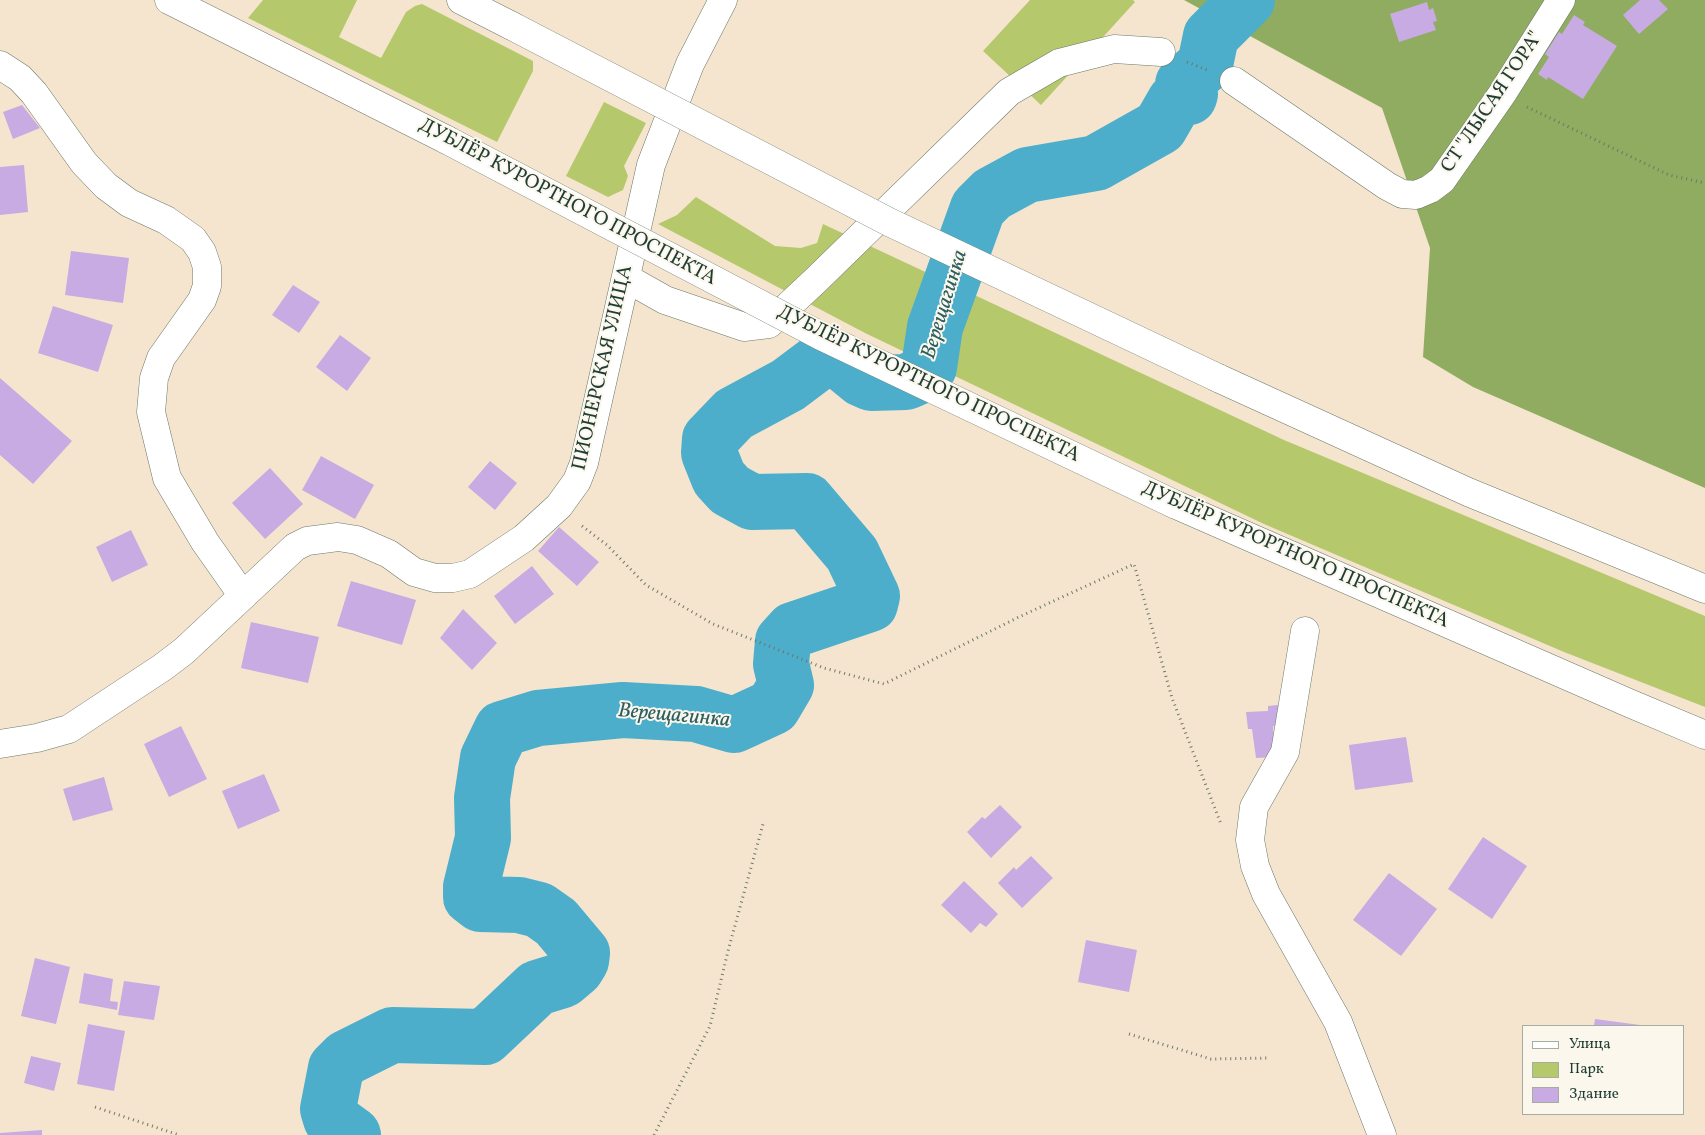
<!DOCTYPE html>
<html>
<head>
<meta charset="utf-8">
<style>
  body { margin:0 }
  #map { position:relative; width:1705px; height:1135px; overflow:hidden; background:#f6e5ce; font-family:Vollkorn,serif }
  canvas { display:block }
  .legend { position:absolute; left:1522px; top:1025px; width:162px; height:90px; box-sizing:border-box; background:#fbf7ec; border:1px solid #a3ada2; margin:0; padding:6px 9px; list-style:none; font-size:15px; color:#1f3d34 }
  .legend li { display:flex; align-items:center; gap:10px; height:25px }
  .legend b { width:25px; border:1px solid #a3ada2 }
</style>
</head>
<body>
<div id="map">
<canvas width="1705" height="1135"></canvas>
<ul class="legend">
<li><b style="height:6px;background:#fff"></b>Улица</li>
<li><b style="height:14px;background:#b6c86c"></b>Парк</li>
<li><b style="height:14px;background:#c7abe2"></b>Здание</li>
</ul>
</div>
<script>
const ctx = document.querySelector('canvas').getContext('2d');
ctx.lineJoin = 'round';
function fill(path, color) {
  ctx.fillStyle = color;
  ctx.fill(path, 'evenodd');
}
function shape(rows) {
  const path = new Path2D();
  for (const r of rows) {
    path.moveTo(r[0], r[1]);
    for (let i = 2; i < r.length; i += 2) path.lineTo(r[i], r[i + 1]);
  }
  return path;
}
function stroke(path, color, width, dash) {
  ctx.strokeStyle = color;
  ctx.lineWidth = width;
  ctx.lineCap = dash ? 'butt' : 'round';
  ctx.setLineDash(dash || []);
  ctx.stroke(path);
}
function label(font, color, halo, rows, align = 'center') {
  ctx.font = font + ' Vollkorn,serif';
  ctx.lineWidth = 4;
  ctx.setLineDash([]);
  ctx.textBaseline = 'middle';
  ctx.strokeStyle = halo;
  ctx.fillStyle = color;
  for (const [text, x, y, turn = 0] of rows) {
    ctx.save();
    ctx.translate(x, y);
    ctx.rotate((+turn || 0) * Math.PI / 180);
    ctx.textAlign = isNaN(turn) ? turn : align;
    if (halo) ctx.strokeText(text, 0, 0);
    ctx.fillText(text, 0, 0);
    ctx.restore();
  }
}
fill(shape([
  [263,0,357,0,339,37,381,58,406,12,415,6,422,4,533,61,533,71,497,142,248,18],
  [1030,0,1133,0,1135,2,1041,105,983,51],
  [604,102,646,123,624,166,628,176,623,190,608,197,566,176],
  [696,197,775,246,801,248,817,243,823,224,1284,440,1705,616,1705,707,1564,652,1264,524,865,333,658,224,677,215]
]), '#b6c86c');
fill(shape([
  [1184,0,1705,0,1705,488,1473,387,1423,357,1430,248,1382,108]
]), '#90ac60');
stroke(shape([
  [353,1135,331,1119,328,1109,336,1068,346,1058,392,1035,485,1037,537,988,563,980,576,969,581,961,582,953,556,922,539,910,519,905,480,904,471,897,471,887,483,838,482,798,488,758,502,729,538,718,623,710,696,714,734,725,773,707,786,685,781,664,783,641,793,630,870,604,872,596,852,554,807,501,752,502,730,490,719,478,709,453,710,439,734,414,788,385,824,358,840,361,862,379,871,383,906,382,920,376,929,367,935,327,978,208,992,194,1027,175,1096,163,1160,127,1175,101,1180,97,1189,97,1190,94,1184,90,1183,84,1205,65,1211,36,1247,0]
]), '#4caecb', 56);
fill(shape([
  [1640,0,1659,0,1668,9,1639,34,1623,15],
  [1427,2,1429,10,1433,8,1437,21,1433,22,1436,30,1399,42,1390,14],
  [1574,15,1585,22,1583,25,1617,46,1583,99,1548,77,1547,80,1538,74,1549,57,1545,54,1559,32,1562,34],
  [22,105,40,128,13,139,3,112],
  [24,165,28,212,0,215,0,167],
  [71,251,129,258,123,303,65,295],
  [293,285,320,302,299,333,272,315],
  [53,306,113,325,98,372,38,353],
  [340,335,371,358,347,391,316,367],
  [0,378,72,441,33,484,0,455],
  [321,456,374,485,355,519,302,490],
  [490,461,517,483,495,510,468,487],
  [270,468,303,504,265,539,232,503],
  [559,527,599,562,577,586,538,551],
  [131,530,148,565,112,582,96,547],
  [532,566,554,594,515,624,494,596],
  [351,581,416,600,402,645,337,626],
  [463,609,497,643,472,670,440,638],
  [251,622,319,637,308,683,241,668],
  [1278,705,1279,726,1273,726,1275,757,1256,758,1252,729,1248,729,1246,712,1268,711,1268,706],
  [181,726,207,779,169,797,144,744],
  [1406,737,1413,782,1355,790,1349,745],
  [264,774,280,811,238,829,222,791],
  [104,777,113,810,73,821,63,789],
  [1000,805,1022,827,991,858,967,832,982,817,985,819],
  [1483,837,1527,866,1492,919,1448,889],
  [1031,856,1053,878,1022,908,998,883,1014,867,1016,870],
  [1389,873,1437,909,1401,956,1353,920],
  [964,881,998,914,986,927,980,923,971,933,941,905],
  [1086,940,1137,950,1129,992,1078,982],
  [35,958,70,967,56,1024,21,1016],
  [84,973,113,979,110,1001,118,1002,117,1010,79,1003],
  [124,981,160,986,154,1020,118,1015],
  [1595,1019,1640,1025,1639,1026,1594,1026],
  [88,1024,125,1031,114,1091,77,1084],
  [31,1056,61,1063,54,1091,24,1083],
  [42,1130,42,1135,0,1135,0,1133]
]), '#c7abe2');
const street = shape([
  [0,65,20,78,34,93,84,163,106,186,129,203,166,220,193,239,202,252,207,267,207,286,202,300,161,358,154,378,151,412,167,478,205,542,243,596],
  [1234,81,1387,186,1402,194,1416,195,1430,189,1442,180,1502,94,1561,0],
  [626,278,665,300,744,327,769,324,816,280,1009,92,1059,63,1114,49,1161,52],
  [1305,631,1285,752,1254,807,1250,840,1255,866,1266,894,1338,1022,1382,1135],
  [0,744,37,738,69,729,163,667,184,651,295,547,307,541,338,537,357,540,389,554,414,572,435,578,453,578,470,574,524,538,559,506,577,481,584,463,651,165,690,64,723,0]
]);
const primary = shape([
  [169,0,447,140],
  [461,0,512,26],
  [1218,378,1468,492,1705,589],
  [1174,504,1629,703,1705,735]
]);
stroke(street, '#6a786a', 29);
stroke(primary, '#6a786a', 29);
stroke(shape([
  [1187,62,1207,70],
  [1527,107,1669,175,1705,183],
  [582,526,607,545,646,585,713,624,824,668,884,684,1021,616,1134,564,1172,698,1221,824],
  [1129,1034,1211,1059,1269,1058],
  [95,1107,179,1135],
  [654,1135,710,1026,728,951,763,824]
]), '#6a786a', 3, [1, 4]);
stroke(street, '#fff', 28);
stroke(primary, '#fff', 28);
const primaryBridge = shape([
  [512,26,889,222,1218,378],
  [447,140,821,336,1174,504]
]);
stroke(primaryBridge, '#6a786a', 29, []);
stroke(primaryBridge, '#fff', 28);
label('20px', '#1f3d34', '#fbf7ec', [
  ["СТ \"ЛЫСАЯ ГОРА\"",1493,103,-56],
  ["ДУБЛЁР КУРОРТНОГО ПРОСПЕКТА",567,203,28],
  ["ПИОНЕРСКАЯ УЛИЦА",604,368,-77],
  ["ДУБЛЁР КУРОРТНОГО ПРОСПЕКТА",928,385,26],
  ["ДУБЛЁР КУРОРТНОГО ПРОСПЕКТА",1295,556,24]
]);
label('italic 21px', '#2c5f61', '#fbf7ec', [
  ["Верещагинка",946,305,-73],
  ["Верещагинка",674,717,5]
]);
</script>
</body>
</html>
